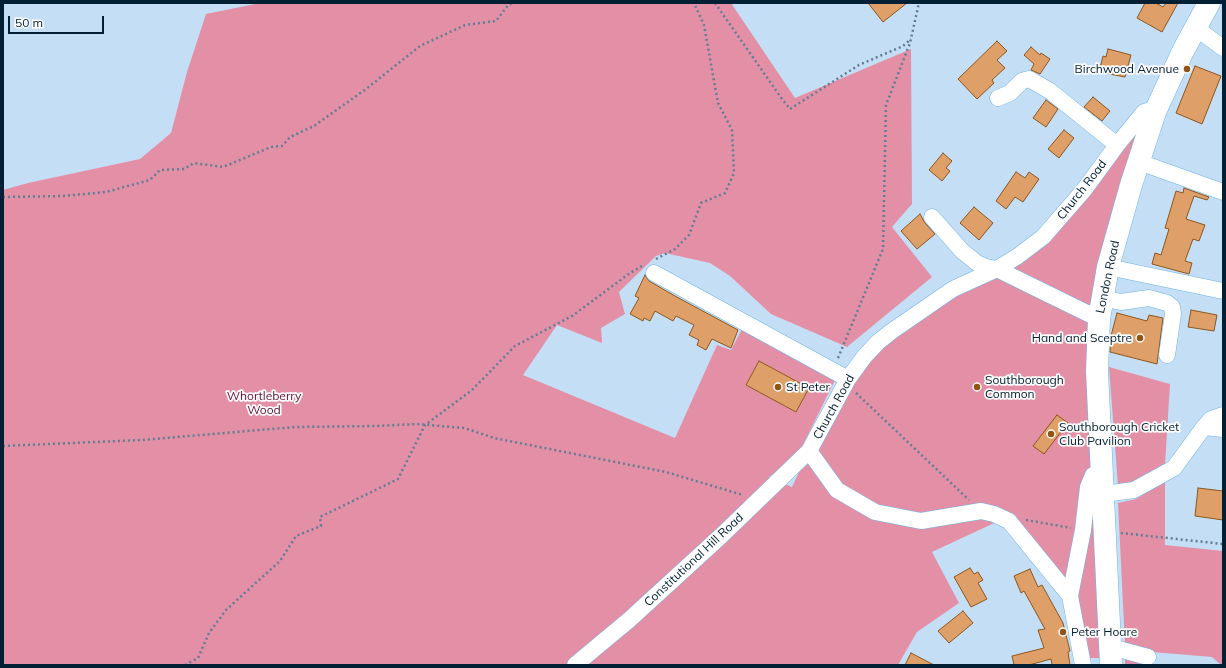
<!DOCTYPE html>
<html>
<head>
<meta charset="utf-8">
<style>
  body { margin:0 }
  #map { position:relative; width:1226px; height:668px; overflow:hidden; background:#c4dff5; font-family:Mulish,sans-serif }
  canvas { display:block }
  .frame { position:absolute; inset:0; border:4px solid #021f33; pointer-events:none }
  .scale { position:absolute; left:8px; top:16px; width:96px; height:18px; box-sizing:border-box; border:2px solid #021f33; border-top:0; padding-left:5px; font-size:12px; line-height:14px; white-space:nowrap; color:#021f33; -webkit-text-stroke:3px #fcfcfc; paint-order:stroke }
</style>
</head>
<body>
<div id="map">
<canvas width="1226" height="668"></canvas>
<div class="frame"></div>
<div class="scale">50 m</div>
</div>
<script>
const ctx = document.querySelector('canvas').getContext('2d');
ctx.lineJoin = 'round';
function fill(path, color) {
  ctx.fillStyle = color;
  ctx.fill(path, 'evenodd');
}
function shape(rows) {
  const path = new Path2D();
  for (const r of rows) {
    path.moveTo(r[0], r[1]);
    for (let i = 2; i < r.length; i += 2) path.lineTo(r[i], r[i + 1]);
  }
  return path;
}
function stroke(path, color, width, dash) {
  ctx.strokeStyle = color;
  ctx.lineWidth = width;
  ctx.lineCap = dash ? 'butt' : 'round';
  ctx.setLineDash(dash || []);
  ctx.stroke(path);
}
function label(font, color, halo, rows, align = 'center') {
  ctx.font = font + ' Mulish,sans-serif';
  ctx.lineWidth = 3.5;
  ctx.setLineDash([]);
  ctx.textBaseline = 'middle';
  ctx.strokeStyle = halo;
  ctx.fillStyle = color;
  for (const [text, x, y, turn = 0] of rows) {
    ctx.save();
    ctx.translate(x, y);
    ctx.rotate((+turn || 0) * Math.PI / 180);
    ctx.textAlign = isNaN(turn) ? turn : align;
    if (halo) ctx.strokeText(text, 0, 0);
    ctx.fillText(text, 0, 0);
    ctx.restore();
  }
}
fill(shape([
  [260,3,731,3,795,98,911,49,912,204,892,227,932,277,847,347,771,314,730,276,710,263,665,253,656,256,619,292,625,314,601,328,602,343,557,325,523,375,675,438,717,345,731,350,742,329,838,374,798,455,769,477,792,487,809,451,837,490,875,512,1005,518,932,552,959,603,917,632,898,665,3,665,3,190,28,183,140,159,171,133,187,72,206,14],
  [759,361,809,388,796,412,746,385],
  [1143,122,1088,321,1088,371,1102,658,1087,658,1075,598,1006,515,921,514,891,512,854,497,821,463,818,447,849,386,873,352,947,298,1016,265],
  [1109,367,1170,384,1165,465,1133,484,1118,486],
  [1165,479,1165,545,1223,551,1223,665,1221,665,1212,657,1152,652,1125,645,1118,503,1136,499],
  [1125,655,1150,661,1149,665,1125,665]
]), '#e390a7');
const building = shape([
  [868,3,907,3,883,22,868,3],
  [1145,3,1156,3,1163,7,1166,3,1178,3,1162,32,1137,18,1145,3],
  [997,41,1007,51,997,60,1005,68,992,80,994,83,977,99,958,79,997,41],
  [1031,47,1040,55,1041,53,1050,59,1040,74,1031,70,1034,64,1024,55,1031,47],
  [1108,49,1131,55,1125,77,1099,72,1103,56,1106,57,1108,49],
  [1195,66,1221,76,1202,124,1176,113,1195,66],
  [1093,97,1110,111,1102,121,1084,107,1093,97],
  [1046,100,1058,109,1046,127,1033,118,1046,100],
  [1064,130,1074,138,1059,158,1048,149,1064,130],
  [943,153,952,161,946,168,950,171,942,181,929,170,943,153],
  [1016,172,1025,178,1029,172,1039,179,1023,202,1015,197,1006,209,996,201,1016,172],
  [1184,188,1209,197,1207,200,1194,196,1186,219,1205,225,1199,241,1193,239,1185,261,1192,263,1189,274,1152,264,1155,253,1161,255,1169,229,1165,228,1176,191,1183,193,1184,188],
  [974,207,993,223,979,240,960,223,974,207],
  [920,214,925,223,935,234,917,249,901,231,920,214],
  [645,275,649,281,675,296,738,330,731,348,712,339,706,350,697,345,699,340,689,335,694,325,676,316,673,321,655,311,650,321,644,318,643,321,630,314,639,298,635,296,645,275],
  [1191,310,1217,315,1214,331,1188,327,1191,310],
  [1117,313,1147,321,1149,315,1163,318,1157,364,1110,352,1111,336,1117,313],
  [759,361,809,388,796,412,746,385,759,361],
  [1057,415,1068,423,1044,454,1033,446,1057,415],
  [1198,488,1223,491,1223,520,1195,516,1198,488],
  [970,568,974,574,978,572,983,580,978,583,987,599,971,607,954,577,970,568],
  [1030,569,1038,587,1042,585,1063,623,1070,651,1068,652,1070,665,1052,665,1051,659,1029,665,1014,665,1012,656,1044,648,1038,630,1045,629,1024,591,1021,593,1014,576,1030,569],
  [963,611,973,623,949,643,938,631,963,611],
  [911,653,934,665,905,665,911,653]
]);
fill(building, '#dea068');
stroke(building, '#8e551a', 1);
const minor = shape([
  [1196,28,1223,48],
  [998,98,1010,93,1022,81,1029,79,1050,91,1117,145],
  [1139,162,1223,192],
  [932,217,962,251,977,263,986,267,997,269,1099,319],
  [1108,267,1223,291],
  [654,273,848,379],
  [1102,298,1121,302,1149,298,1167,303,1172,307,1173,314,1167,355],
  [1204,427,1211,419,1223,415],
  [809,451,837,490,875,512,921,521,981,511,994,514,1009,521,1070,596,1083,665],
  [1104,494,1134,490,1174,468,1204,427,1223,429],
  [1070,596,1083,530,1088,487,1093,475,1102,473],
  [1111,647,1148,657],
  [575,665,629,620,722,535,809,451,848,379,864,357,878,342,892,331,953,289,997,269,1018,256,1043,237,1084,190,1117,145,1144,112,1147,111,1155,112]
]);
const highway = shape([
  [1111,665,1097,371,1099,319,1108,267,1131,185,1155,112,1183,51,1209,3]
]);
stroke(minor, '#6cb3e6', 17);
stroke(highway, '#6cb3e6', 23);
stroke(shape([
  [715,3,782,99,790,109,859,65,903,46,911,39],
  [3,197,63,196,106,192,150,180,160,170,184,169,194,163,223,167,271,147,282,146,290,137,314,126,366,89,420,46,465,25,496,21,508,5,513,3],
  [656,259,675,249,689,235,701,203,725,193,734,173,732,130,718,103,704,25,694,3],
  [838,358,883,249,886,105,910,43,919,3],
  [856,393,969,500],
  [3,446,142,440,295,427,376,426,417,424,464,428,494,438,666,472,743,495],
  [1026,520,1071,528],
  [1121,533,1223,544],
  [185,665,198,658,209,633,226,610,280,561,296,536,321,526,320,517,398,479,425,425,472,390,515,346,572,316,630,273,642,266]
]), '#617d92', 2.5, [2, 3]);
stroke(minor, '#fff', 16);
stroke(highway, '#fff', 22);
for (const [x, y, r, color] of [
  [1187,69,4,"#905514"],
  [1140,338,4,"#905514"],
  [778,387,4,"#905514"],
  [977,387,4,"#905514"],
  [1051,434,4,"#905514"],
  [1063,632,4,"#905514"]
]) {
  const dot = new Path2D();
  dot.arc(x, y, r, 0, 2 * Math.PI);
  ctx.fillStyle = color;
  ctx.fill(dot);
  stroke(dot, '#fcfcfc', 1.5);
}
label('12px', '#021f33', '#fcfcfc', [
  ["Birchwood Avenue",1179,69,"right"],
  ["Hand and Sceptre",1132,338,"right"],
  ["Southborough",985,380],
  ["Common",985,394],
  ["St Peter",786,387],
  ["Southborough Cricket",1059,427],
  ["Club Pavilion",1059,441],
  ["Peter Hoare",1071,632]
], 'left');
label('12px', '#021f33', '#fcfcfc', [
  ["Church Road",1082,190,-52],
  ["London Road",1108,277,-78],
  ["Church Road",834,407,-61],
  ["Constitutional Hill Road",694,560,-43]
]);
label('12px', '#5f1231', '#fcfcfc', [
  ["Whortleberry",264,396],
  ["Wood",264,410]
]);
</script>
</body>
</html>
